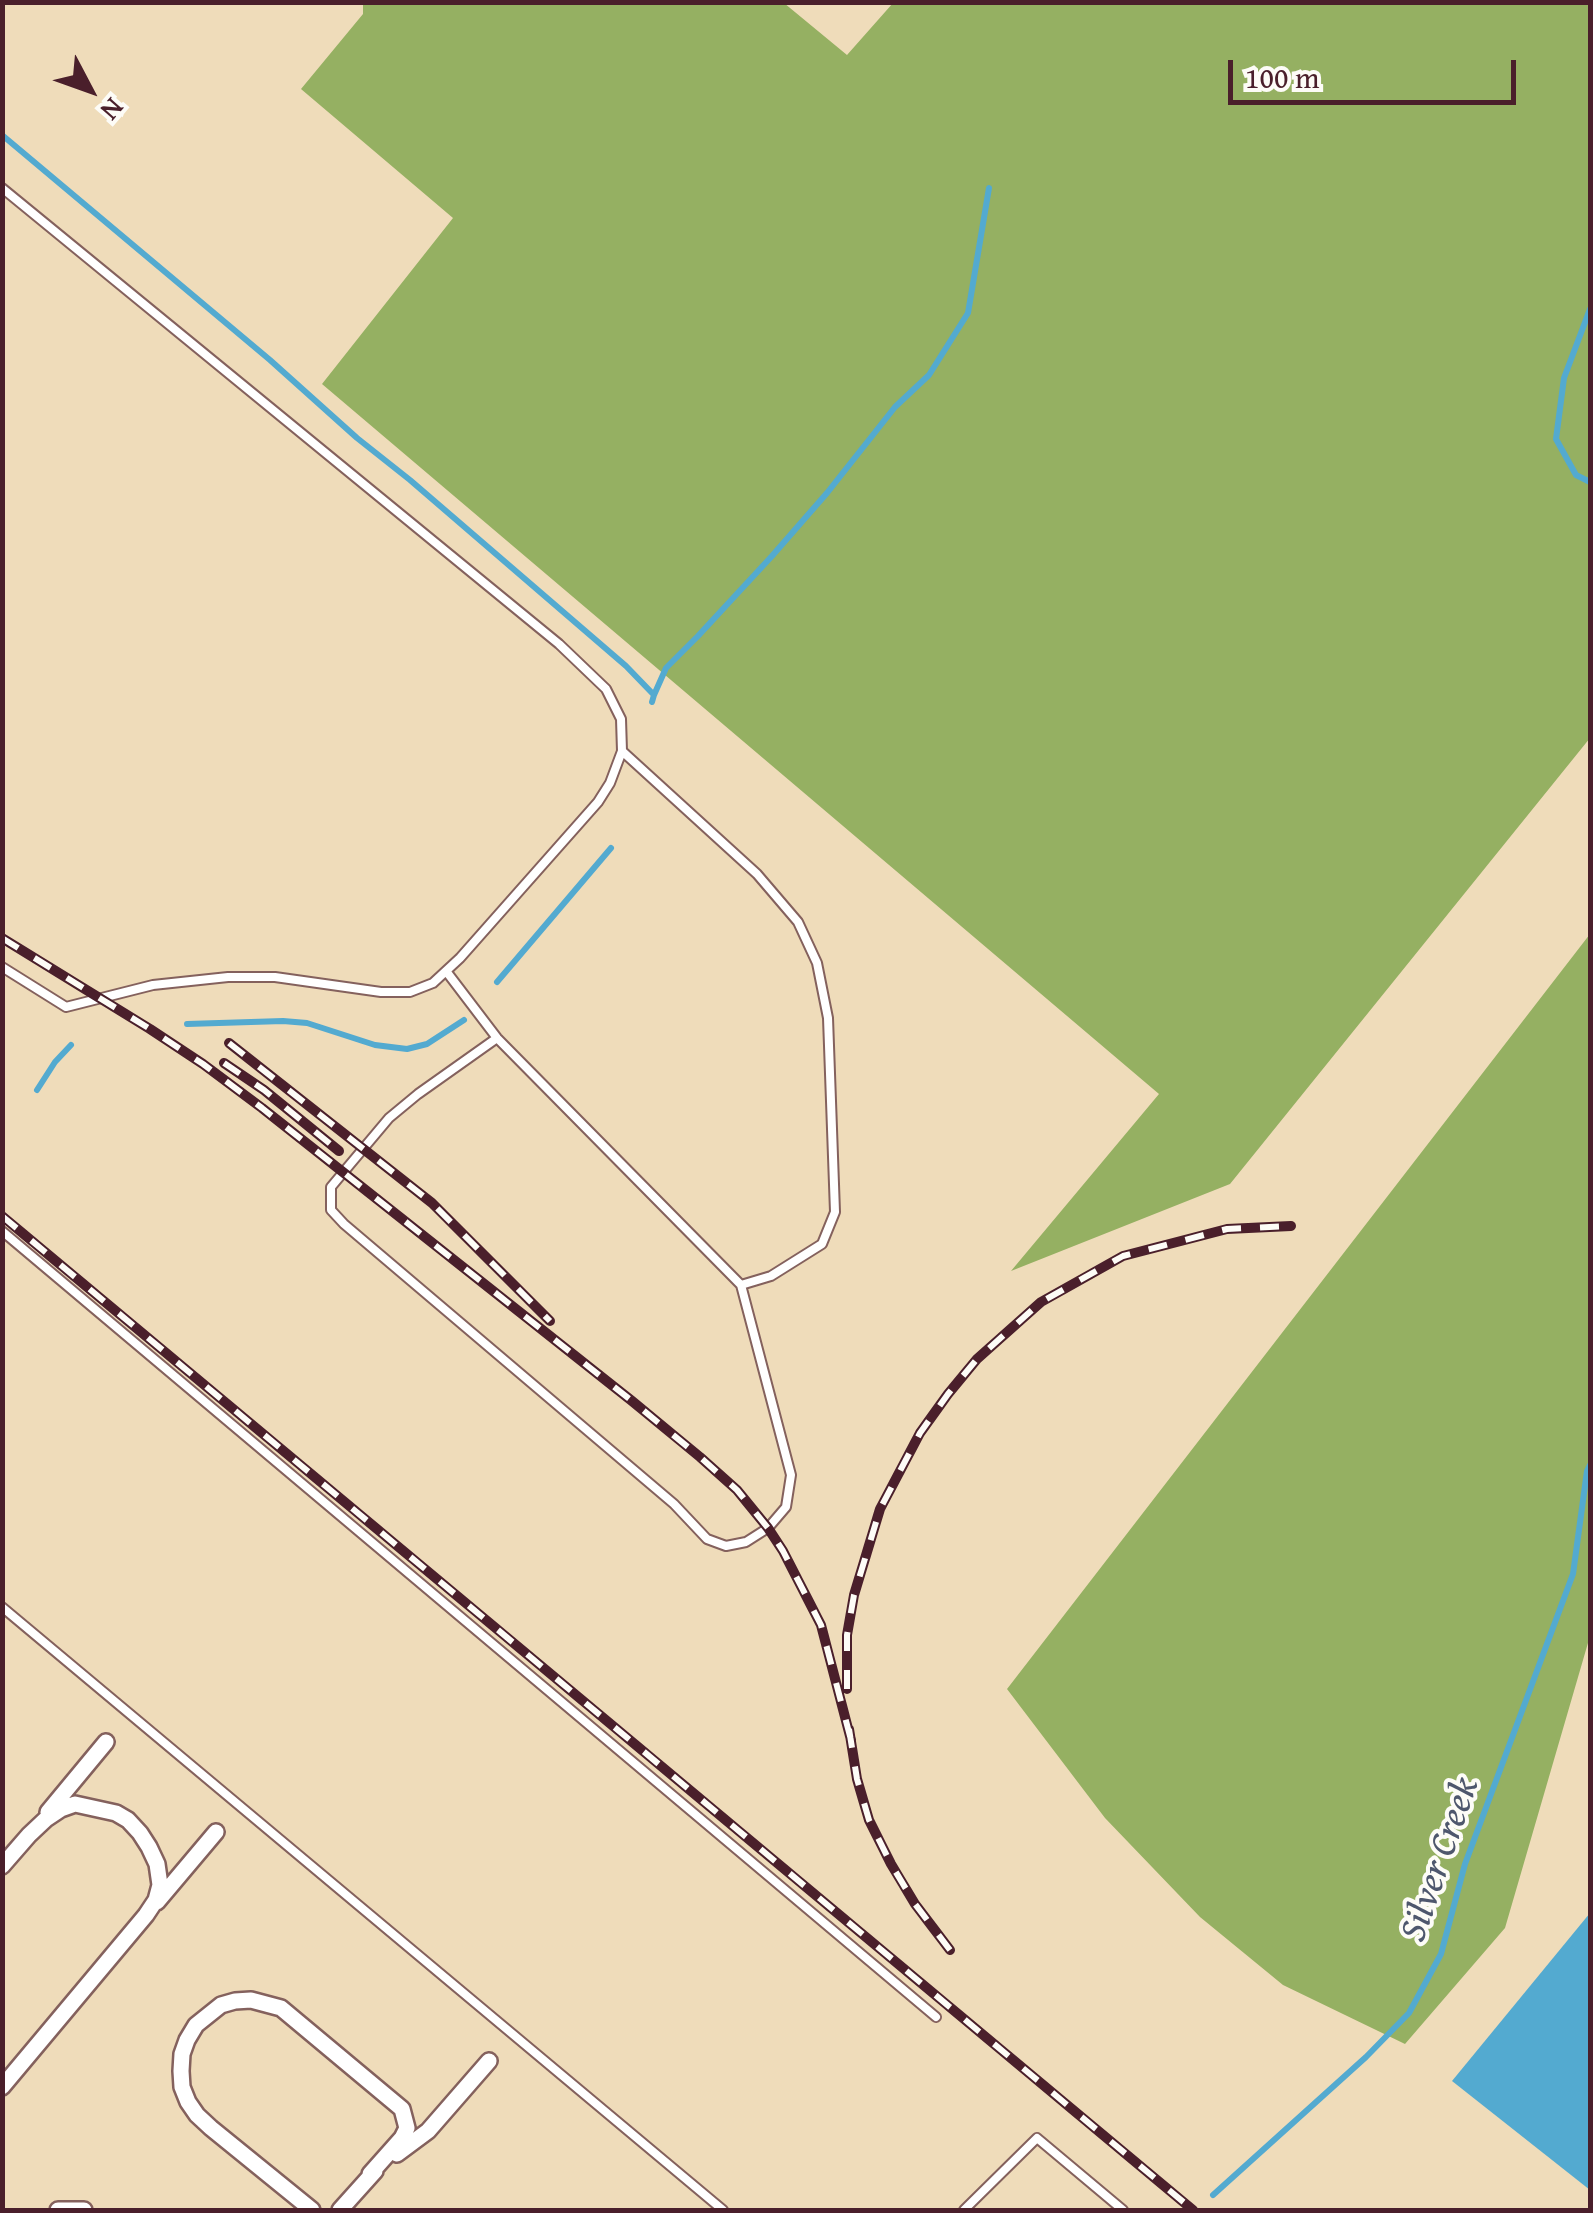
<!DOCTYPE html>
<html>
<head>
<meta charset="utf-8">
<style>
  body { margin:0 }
  #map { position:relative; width:1593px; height:2213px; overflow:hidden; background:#efdcba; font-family:"Gentium Book Plus",serif }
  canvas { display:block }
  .frame { position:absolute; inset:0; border:5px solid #4a1f2b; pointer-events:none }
  .north { position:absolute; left:40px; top:40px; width:100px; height:100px; -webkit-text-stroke:8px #fdfcf7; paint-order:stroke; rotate:131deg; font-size:28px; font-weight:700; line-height:40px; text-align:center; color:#4a1f2b }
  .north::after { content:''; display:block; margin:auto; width:35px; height:45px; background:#4a1f2b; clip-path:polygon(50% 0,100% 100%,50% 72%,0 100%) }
  .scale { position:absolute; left:1228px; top:60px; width:288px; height:45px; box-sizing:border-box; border:5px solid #4a1f2b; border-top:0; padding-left:12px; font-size:30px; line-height:35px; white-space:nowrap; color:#4a1f2b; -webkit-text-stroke:8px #fdfcf7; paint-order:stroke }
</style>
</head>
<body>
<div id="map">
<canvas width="1593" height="2213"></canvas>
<div class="frame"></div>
<div class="north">N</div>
<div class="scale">100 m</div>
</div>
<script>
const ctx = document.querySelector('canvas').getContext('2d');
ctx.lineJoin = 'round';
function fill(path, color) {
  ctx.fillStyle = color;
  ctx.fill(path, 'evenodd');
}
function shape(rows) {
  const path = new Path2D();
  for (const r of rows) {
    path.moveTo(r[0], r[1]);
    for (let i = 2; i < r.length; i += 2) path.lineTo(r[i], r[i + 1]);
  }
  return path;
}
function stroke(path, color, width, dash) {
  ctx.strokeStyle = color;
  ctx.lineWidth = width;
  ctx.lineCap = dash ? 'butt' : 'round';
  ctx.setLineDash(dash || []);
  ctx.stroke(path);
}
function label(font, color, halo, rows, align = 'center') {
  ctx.font = font + ' "Gentium Book Plus",serif';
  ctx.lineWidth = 8;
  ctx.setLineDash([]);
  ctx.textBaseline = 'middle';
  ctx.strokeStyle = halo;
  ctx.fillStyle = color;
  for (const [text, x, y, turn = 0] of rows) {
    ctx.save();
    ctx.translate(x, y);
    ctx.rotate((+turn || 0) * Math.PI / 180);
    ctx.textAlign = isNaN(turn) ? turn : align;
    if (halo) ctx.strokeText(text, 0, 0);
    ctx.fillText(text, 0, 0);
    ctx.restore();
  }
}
fill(shape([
  [363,3,784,3,847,55,893,3,1590,3,1590,738,1230,1184,1011,1271,1159,1094,322,384,453,218,301,89,363,14],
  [1590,934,1590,1636,1505,1928,1405,2044,1283,1985,1200,1917,1105,1818,1007,1689]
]), '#95b062');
fill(shape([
  [1590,1913,1590,2190,1452,2081]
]), '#53aad0');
stroke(shape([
  [2,135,270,360,357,438,410,480,626,666,654,695,652,702],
  [1590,309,1564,378,1556,439,1576,475,1590,482],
  [654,695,666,668,698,636,772,556,827,493,895,407,929,375,968,313,989,188],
  [497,982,611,848],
  [187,1024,283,1021,307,1023,375,1045,407,1049,427,1044,464,1020],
  [37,1090,55,1062,71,1045],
  [1213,2195,1366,2057,1409,2013,1441,1954,1465,1864,1573,1574,1587,1471,1590,1465]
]), '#53aad0', 6);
const lane = shape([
  [2,188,559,644,606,689,621,719,622,751,610,783,598,802,460,958,433,983,410,992,381,992,275,977,228,977,153,985,66,1007,2,967],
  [446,971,497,1038,741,1285,771,1276,822,1244,835,1212,828,1018,817,963,798,922,757,874,622,751],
  [497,1038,418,1094,389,1118,331,1187,331,1210,344,1224,674,1504,707,1539,726,1546,746,1542,768,1528,786,1507,791,1475,741,1285],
  [2,1231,936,2017],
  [2,1607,723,2210],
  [964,2210,1037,2138,1123,2210]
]);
const street = shape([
  [48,1812,106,1742],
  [2,1866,29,1835,46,1819,61,1809,75,1804,116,1813,128,1820,140,1833,149,1847,157,1864,160,1885,156,1900,146,1915,2,2087],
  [157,1902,216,1832],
  [397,2154,428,2131,489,2061],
  [58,2210,84,2210],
  [312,2210,211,2128,197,2115,188,2102,182,2087,181,2071,182,2054,187,2040,196,2025,221,2005,235,2001,251,2000,281,2008,402,2109,407,2128,402,2138,370,2174],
  [340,2210,375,2171]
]);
stroke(lane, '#84615d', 12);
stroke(street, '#84615d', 20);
stroke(lane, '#fff', 8);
stroke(street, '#fff', 15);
const rail = shape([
  [2,938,150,1029,203,1064,262,1108,632,1401,700,1457,737,1490,768,1528,783,1551,821,1625,851,1740],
  [229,1043,432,1203,550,1321],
  [224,1063,264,1090,339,1151],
  [2,1216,1193,2210],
  [847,1689,847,1635,854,1595,880,1509,920,1433,948,1394,977,1359,1041,1302,1123,1256,1227,1229,1291,1226],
  [849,1729,857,1779,869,1820,891,1864,915,1904,950,1950]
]);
stroke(rail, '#4a1f2b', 10);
stroke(rail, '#fdfcf7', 6, [19]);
label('italic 38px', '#4e576d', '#fdfcf7', [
  ["Silver Creek",1441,1860,-71]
]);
</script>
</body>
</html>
